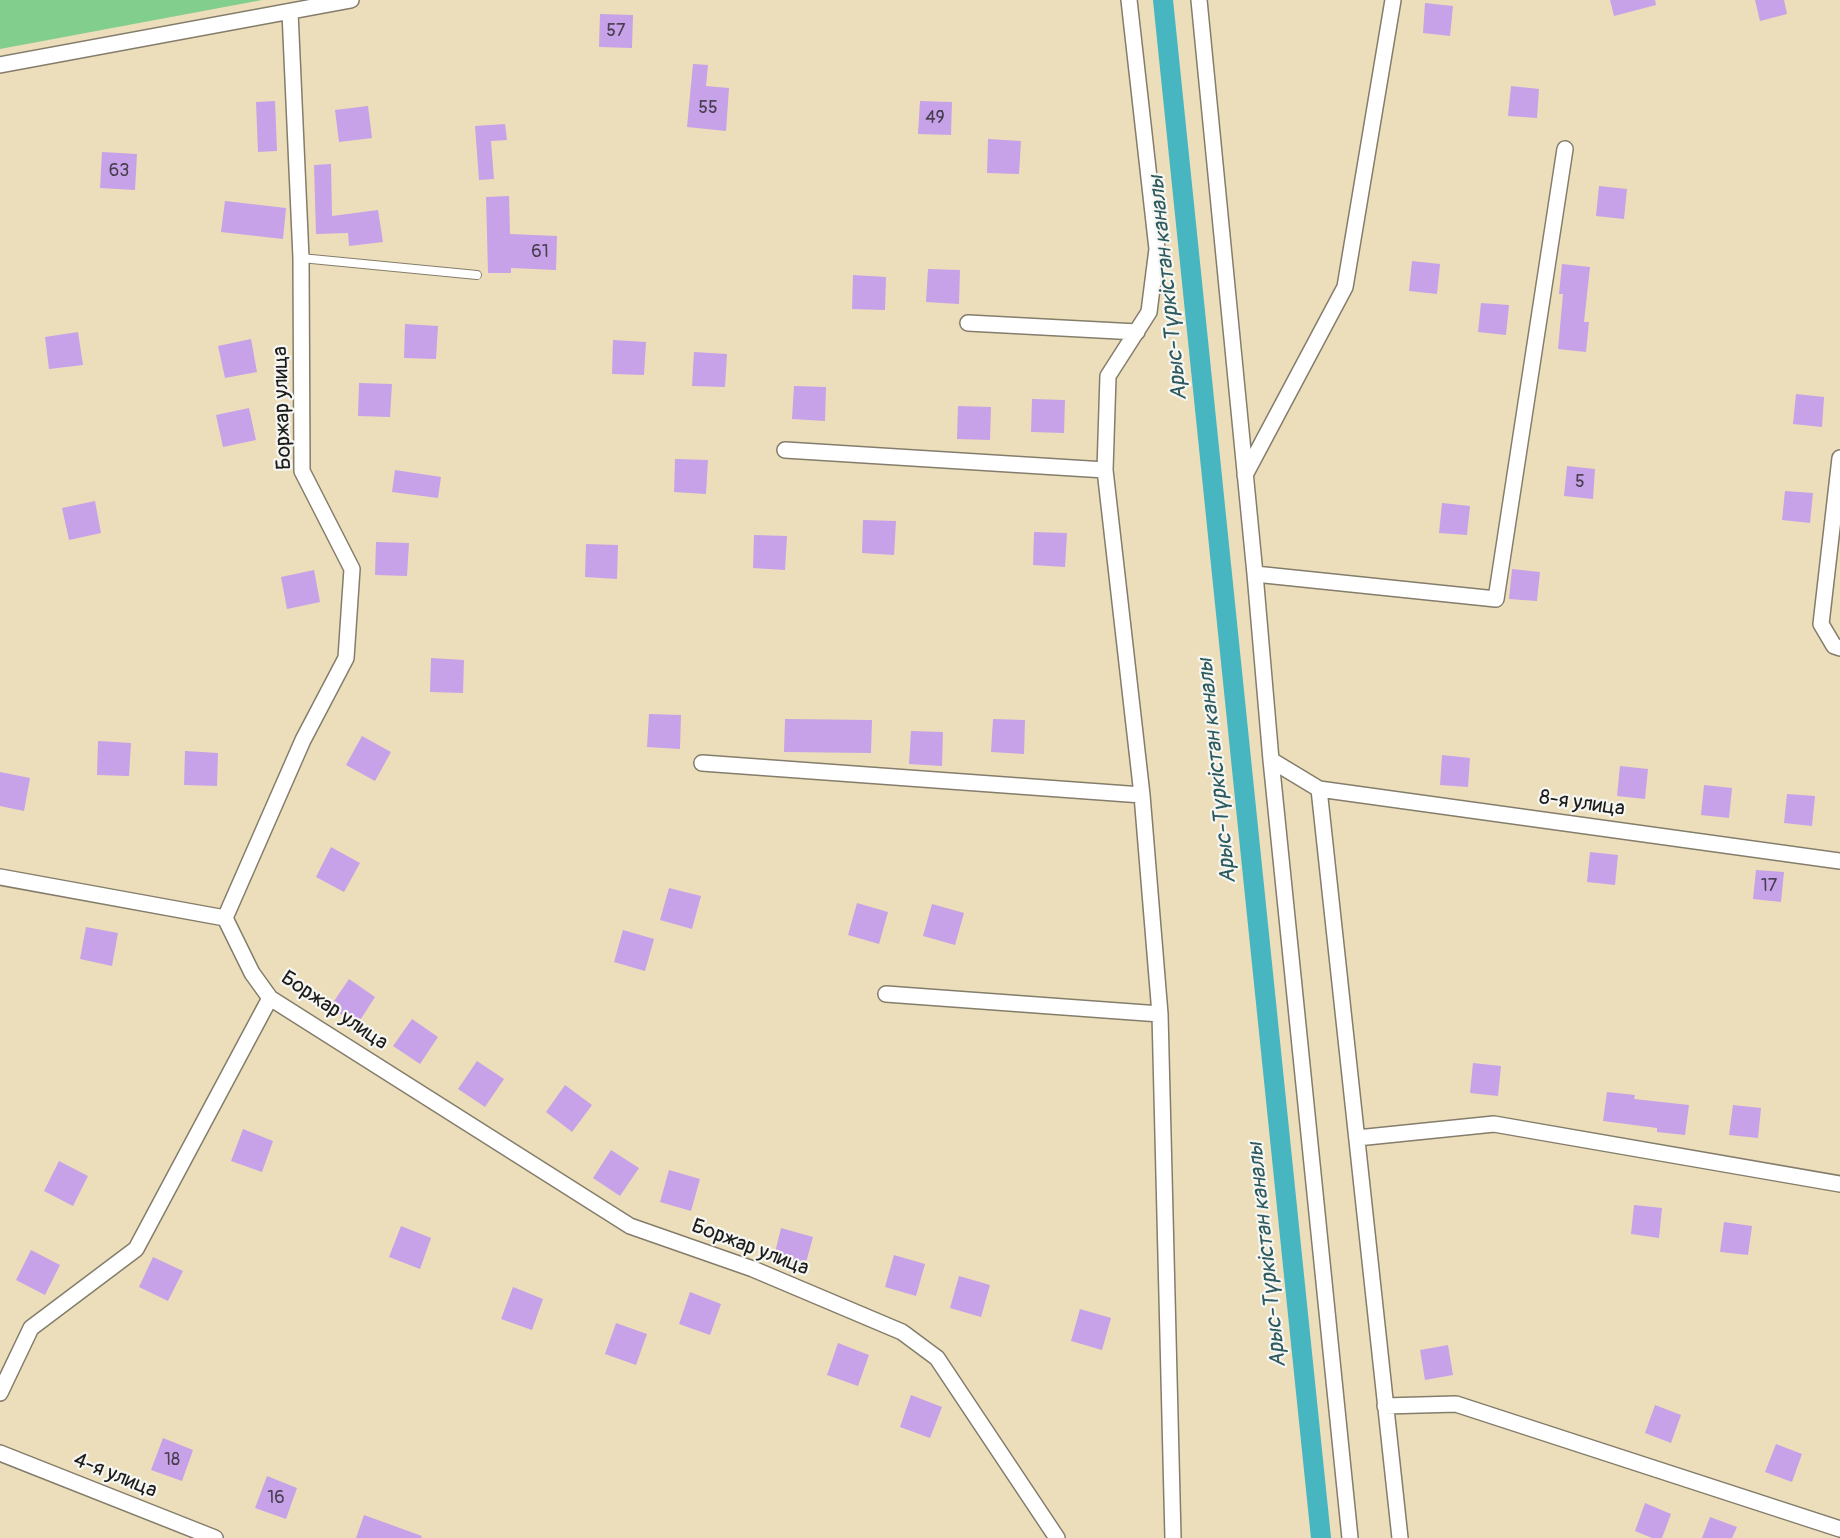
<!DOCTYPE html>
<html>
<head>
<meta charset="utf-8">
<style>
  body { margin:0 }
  canvas { display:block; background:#ecdeba }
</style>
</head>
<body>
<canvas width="1840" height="1538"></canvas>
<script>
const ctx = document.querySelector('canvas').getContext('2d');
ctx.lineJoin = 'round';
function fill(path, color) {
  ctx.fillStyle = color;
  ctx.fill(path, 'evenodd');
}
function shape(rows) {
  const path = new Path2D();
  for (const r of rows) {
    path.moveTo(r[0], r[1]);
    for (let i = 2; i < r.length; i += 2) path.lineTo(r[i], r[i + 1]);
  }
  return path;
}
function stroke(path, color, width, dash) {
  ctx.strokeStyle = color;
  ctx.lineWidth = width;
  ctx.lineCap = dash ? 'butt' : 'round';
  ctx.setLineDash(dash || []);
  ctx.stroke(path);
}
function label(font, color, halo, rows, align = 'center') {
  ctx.font = font + ' Pangolin,sans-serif';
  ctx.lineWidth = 4.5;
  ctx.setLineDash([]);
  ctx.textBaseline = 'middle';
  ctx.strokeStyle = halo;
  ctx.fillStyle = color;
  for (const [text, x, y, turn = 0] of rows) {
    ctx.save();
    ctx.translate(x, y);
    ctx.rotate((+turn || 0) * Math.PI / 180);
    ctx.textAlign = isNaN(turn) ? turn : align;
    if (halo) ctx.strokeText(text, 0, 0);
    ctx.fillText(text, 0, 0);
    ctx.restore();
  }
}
fill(shape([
  [0,0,262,0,0,49]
]), '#82ce8c');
stroke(shape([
  [1163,0,1321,1538]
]), '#47b6c1', 20);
fill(shape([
  [1610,0,1655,0,1656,5,1614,16],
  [1755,0,1784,0,1787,14,1760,21],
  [1425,3,1453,6,1450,36,1423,33],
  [600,14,633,15,632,48,599,47],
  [693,64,708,65,706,86,729,88,726,131,687,127],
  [1511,86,1539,89,1537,118,1508,116],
  [275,101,277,151,258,152,256,102],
  [920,101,952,102,951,135,918,134],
  [368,106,372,138,339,142,335,110],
  [505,124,507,140,491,141,494,179,479,180,475,126],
  [988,139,1021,141,1019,174,987,173],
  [102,152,137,154,135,190,100,188],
  [331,164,332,216,378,210,383,242,349,246,348,233,316,234,314,165],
  [1599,186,1627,189,1624,219,1596,216],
  [509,196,510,234,557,236,556,270,511,268,511,273,488,273,486,197],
  [225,201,286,208,283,239,221,232],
  [1412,261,1440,264,1437,294,1409,291],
  [1562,264,1590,267,1584,322,1589,322,1586,352,1558,349,1563,294,1559,294],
  [928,269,960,270,959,304,926,302],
  [853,275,886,277,885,310,852,309],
  [1481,303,1509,305,1506,335,1478,332],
  [405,324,438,326,436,359,404,358],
  [78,332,83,365,49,369,45,337],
  [251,339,257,372,225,378,218,346],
  [613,340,646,342,644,375,612,374],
  [694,352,727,354,725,387,692,386],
  [359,383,392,384,390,417,358,416],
  [794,386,826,387,825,421,792,419],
  [1796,394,1824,397,1822,427,1793,424],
  [1032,399,1065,400,1064,433,1031,432],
  [958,406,991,407,990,440,957,439],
  [249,408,256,440,223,447,216,415],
  [675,459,708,460,706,494,674,492],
  [1567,466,1595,469,1593,499,1564,496],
  [395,470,441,477,438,498,392,492],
  [1785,491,1813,493,1810,523,1782,520],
  [95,501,101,533,69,540,62,508],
  [1442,503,1470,506,1467,535,1439,533],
  [863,520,896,521,894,555,862,553],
  [1034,532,1067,533,1065,567,1033,565],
  [754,535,787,536,785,570,753,568],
  [376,542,409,543,407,576,375,575],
  [586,544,618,545,617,579,585,577],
  [1512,569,1540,572,1537,601,1509,599],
  [314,570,320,602,287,609,281,577],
  [431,658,464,660,463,693,430,692],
  [649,714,681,715,680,749,647,747],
  [785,719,872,720,871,753,784,752],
  [993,719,1025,720,1024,754,991,752],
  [911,731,943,732,942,766,909,764],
  [362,736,391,752,375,781,346,765],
  [98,741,131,743,129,776,97,775],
  [185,751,218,753,217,786,184,785],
  [1442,755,1470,758,1468,787,1440,785],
  [1620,766,1648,769,1645,799,1617,796],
  [0,772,30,778,24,811,0,806],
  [1704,785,1732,788,1729,818,1701,815],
  [1787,794,1815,796,1812,826,1784,823],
  [331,847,360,863,344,892,316,877],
  [1590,852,1618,855,1615,885,1587,882],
  [1756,870,1784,872,1781,902,1753,899],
  [669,888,701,896,692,929,660,920],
  [857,903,888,912,879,944,848,935],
  [932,904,964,913,955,945,923,936],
  [86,927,118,933,112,966,80,959],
  [623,930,654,939,645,971,614,962],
  [349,979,375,997,357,1025,330,1007],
  [412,1019,438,1037,420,1064,393,1046],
  [477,1061,504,1079,485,1107,458,1089],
  [1473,1063,1501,1066,1498,1096,1470,1093],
  [565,1085,592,1105,572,1132,546,1112],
  [1607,1092,1635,1095,1634,1099,1689,1105,1685,1135,1657,1132,1657,1128,1603,1121],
  [1733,1105,1761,1108,1758,1138,1729,1135],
  [243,1129,273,1141,262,1172,231,1161],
  [611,1150,639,1168,620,1196,593,1178],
  [59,1161,88,1176,73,1206,44,1191],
  [669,1170,700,1179,691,1211,660,1202],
  [1634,1205,1662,1208,1659,1238,1631,1234],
  [1724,1222,1752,1226,1748,1255,1720,1252],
  [401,1226,431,1238,420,1269,389,1257],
  [781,1228,813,1237,804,1270,773,1261],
  [31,1250,60,1265,45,1295,16,1280],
  [894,1255,925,1264,916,1296,885,1287],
  [153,1257,183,1271,168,1301,139,1287],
  [959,1276,990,1285,981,1317,950,1308],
  [513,1287,543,1299,532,1330,501,1319],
  [690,1292,721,1304,710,1335,679,1324],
  [1080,1309,1111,1318,1102,1350,1071,1341],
  [616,1323,647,1334,636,1365,605,1354],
  [838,1343,869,1355,858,1386,827,1375],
  [1448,1345,1453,1375,1425,1380,1420,1350],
  [911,1395,942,1407,930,1438,900,1427],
  [1655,1405,1681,1415,1671,1443,1645,1433],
  [163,1438,193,1450,182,1481,151,1470],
  [1776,1444,1802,1454,1792,1482,1765,1472],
  [267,1476,297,1488,286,1519,255,1508],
  [1645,1503,1671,1514,1662,1538,1652,1538,1635,1531],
  [364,1515,422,1536,421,1538,356,1538],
  [1710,1517,1737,1527,1732,1538,1702,1538]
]), '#c7a2e8');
const lane = shape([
  [301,258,477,275]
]);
const street = shape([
  [1129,0,1157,249,1149,312,1108,376,1105,470,1142,795,1160,1014,1173,1538],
  [1199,0,1255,574,1271,760,1319,789,1840,861],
  [290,12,301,258,302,471,352,569,346,658,303,740,225,918,252,973,270,998,630,1226,753,1269,902,1332,937,1358,1057,1538],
  [0,65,351,0],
  [968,323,1137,332],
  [785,450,1105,470],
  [1840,458,1821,624,1834,646,1840,648],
  [1245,475,1345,287,1393,0],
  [1255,574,1496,599,1565,149],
  [1271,760,1350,1538],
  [702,763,1142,795],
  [1319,789,1400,1538],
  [0,877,225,918],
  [886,994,1160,1014],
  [1357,1138,1494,1124,1840,1184],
  [0,1393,31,1328,136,1249,270,998],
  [1385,1406,1456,1404,1840,1529],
  [0,1453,215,1538]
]);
stroke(lane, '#847d6b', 10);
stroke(street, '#847d6b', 18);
stroke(lane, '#fff', 8);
stroke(street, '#fff', 15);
label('18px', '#473e4f', null, [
  ["57",616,31],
  ["55",708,108],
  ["49",935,118],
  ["63",119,171],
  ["61",540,252],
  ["5",1580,482],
  ["17",1769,886],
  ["18",172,1460],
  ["16",276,1498]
]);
label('21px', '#1c1c1c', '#f6f6f2', [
  ["Боржар улица",283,408,-92],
  ["8-я улица",1582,804,8],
  ["Боржар улица",334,1011,34],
  ["Боржар улица",750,1248,21],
  ["4-я улица",115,1476,22]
]);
label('italic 22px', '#2d5a5e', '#f6f6f2', [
  ["Арыс-Түркістан каналы",1169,288,-96],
  ["Арыс-Түркістан каналы",1218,771,-96],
  ["Арыс-Түркістан каналы",1268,1255,-96]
]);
</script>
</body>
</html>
